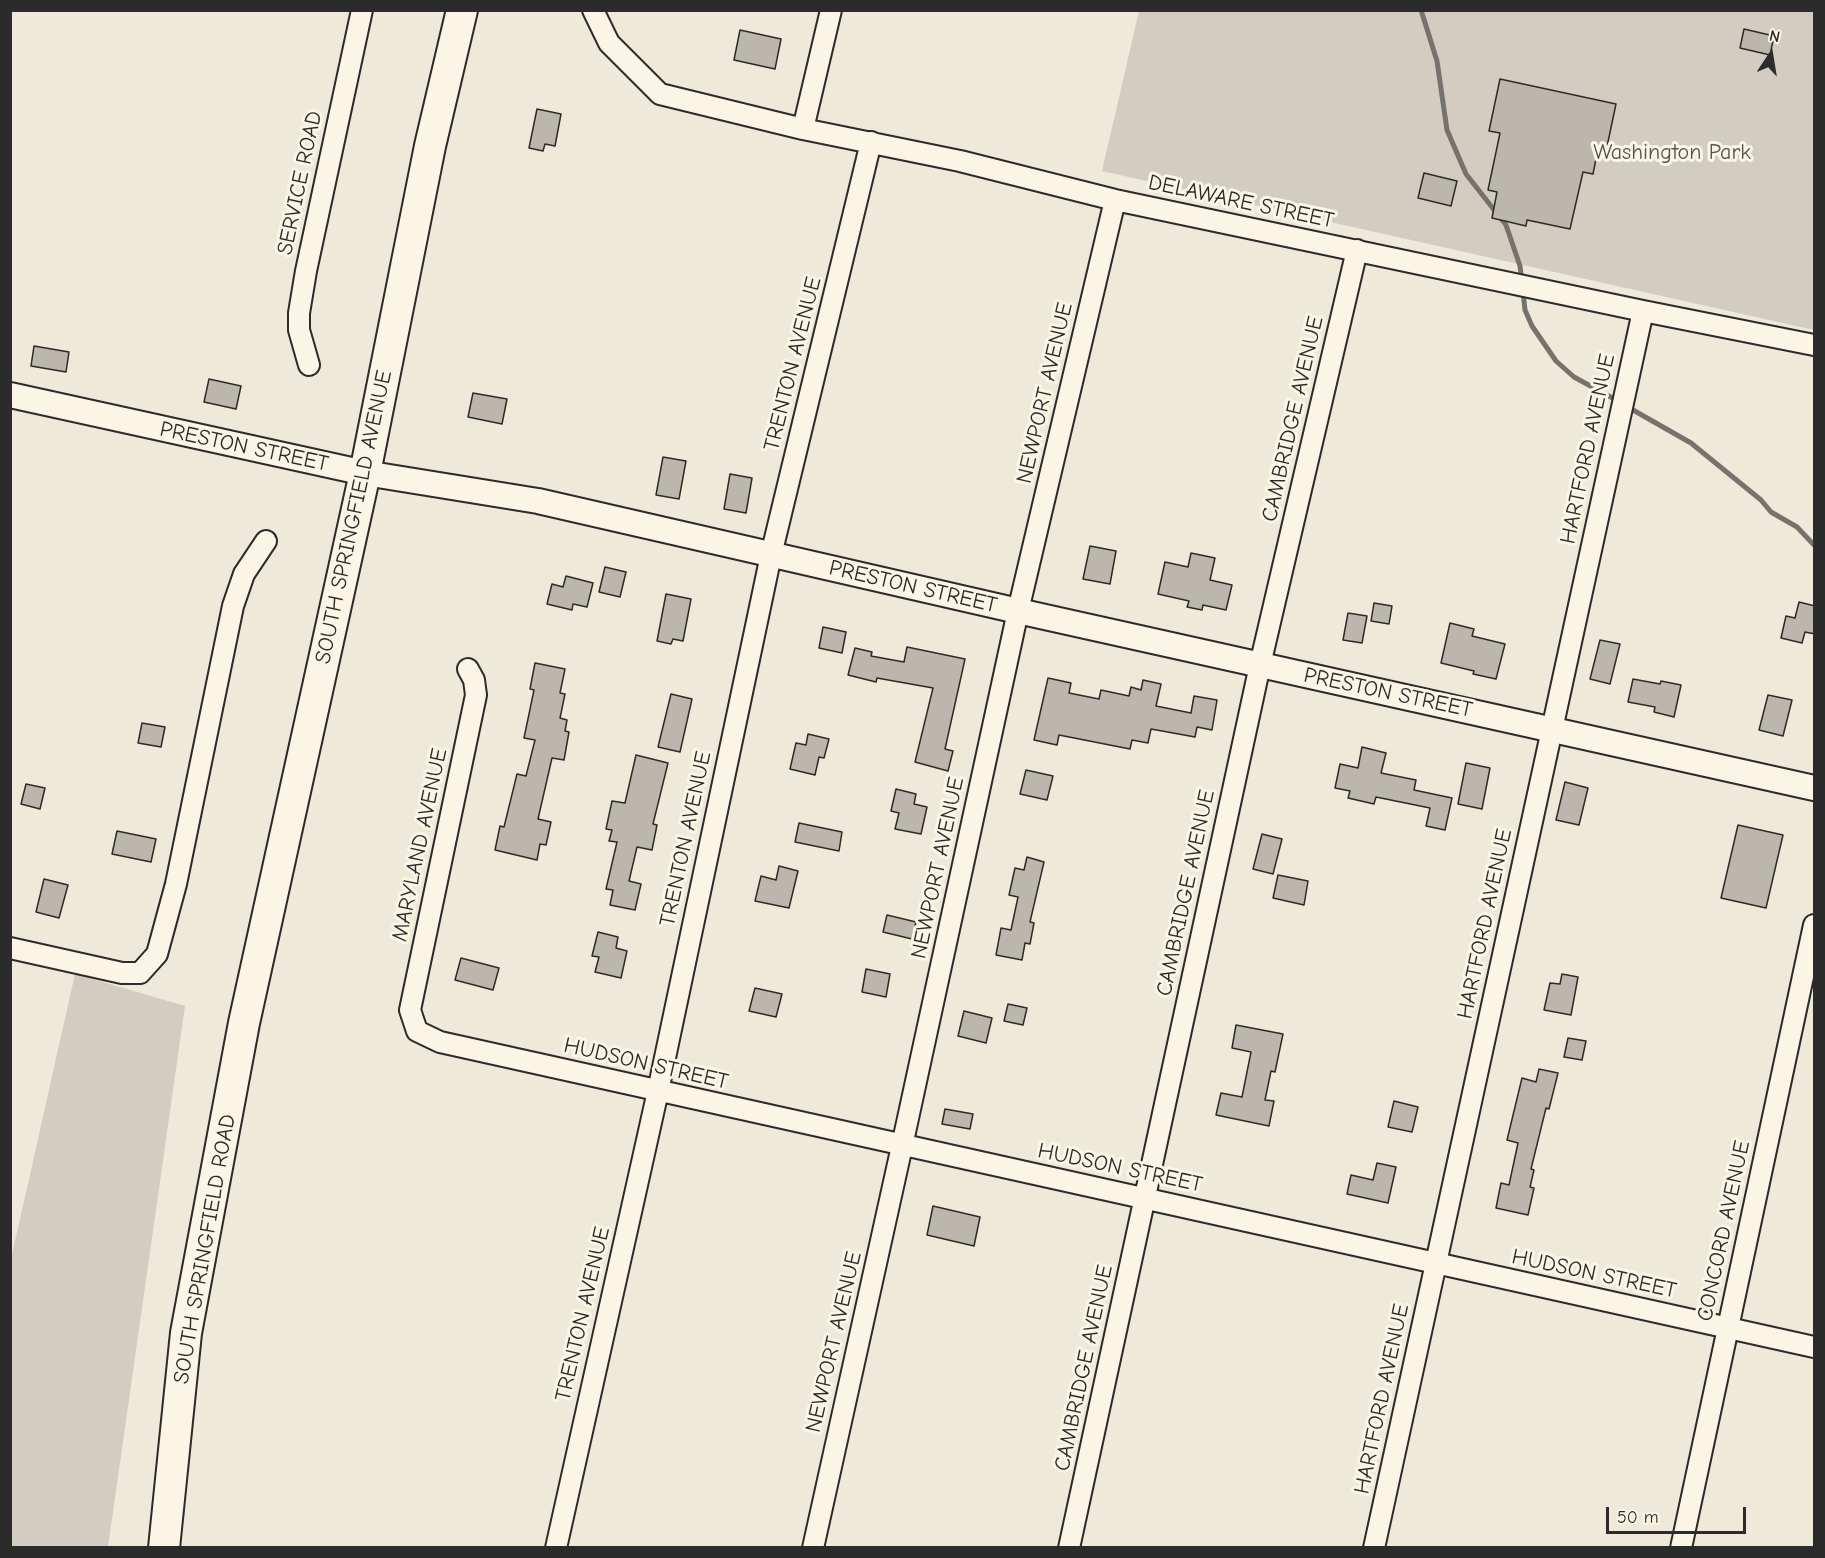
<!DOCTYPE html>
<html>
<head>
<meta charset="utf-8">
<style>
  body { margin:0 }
  #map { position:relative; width:1825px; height:1558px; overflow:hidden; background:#efe9da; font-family:"Comic Neue",sans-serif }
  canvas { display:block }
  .frame { position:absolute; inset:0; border:12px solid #2b2b2b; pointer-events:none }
  .north { position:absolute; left:1741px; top:24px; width:60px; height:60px; -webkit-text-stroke:4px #fcf5e5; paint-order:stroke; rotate:12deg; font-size:16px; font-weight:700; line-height:24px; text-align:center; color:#2b2b2b }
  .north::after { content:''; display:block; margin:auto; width:21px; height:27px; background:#2b2b2b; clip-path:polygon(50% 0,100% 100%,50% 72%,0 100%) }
  .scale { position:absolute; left:1606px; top:1507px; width:140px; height:27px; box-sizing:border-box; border:3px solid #2b2b2b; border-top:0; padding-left:8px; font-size:18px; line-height:21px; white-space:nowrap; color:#2b2b2b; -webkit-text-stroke:4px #fcf5e5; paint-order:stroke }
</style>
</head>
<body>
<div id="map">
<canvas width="1825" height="1558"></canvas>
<div class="frame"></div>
<div class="north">N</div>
<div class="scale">50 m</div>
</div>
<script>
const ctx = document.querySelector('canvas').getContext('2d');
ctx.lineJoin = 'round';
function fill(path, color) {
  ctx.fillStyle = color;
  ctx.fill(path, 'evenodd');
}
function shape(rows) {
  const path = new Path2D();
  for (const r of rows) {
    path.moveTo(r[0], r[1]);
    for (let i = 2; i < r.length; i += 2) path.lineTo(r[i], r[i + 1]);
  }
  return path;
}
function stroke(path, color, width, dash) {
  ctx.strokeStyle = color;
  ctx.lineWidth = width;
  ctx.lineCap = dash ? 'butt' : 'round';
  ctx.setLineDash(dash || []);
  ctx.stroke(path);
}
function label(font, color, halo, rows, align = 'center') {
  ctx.font = font + ' "Comic Neue",sans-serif';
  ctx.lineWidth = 6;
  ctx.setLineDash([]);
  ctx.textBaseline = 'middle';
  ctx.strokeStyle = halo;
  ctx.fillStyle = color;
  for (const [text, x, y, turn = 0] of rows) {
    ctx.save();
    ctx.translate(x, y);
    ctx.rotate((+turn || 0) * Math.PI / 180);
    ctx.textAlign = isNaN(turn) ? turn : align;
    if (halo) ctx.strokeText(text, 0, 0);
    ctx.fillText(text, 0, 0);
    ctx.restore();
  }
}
fill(shape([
  [1139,11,1814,11,1814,330,1102,171],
  [75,974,185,1006,108,1547,11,1547,11,1259]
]), '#d2cdc0');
stroke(shape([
  [1421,10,1437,61,1447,130,1466,174,1506,225,1520,266,1522,282],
  [1523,291,1525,310,1532,326,1556,361,1574,377,1618,401],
  [1626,406,1691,443,1761,500,1771,512,1797,527,1814,545]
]), '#75736d', 5);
const building = shape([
  [1744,29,1774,36,1770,55,1740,48,1744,29],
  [740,30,781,39,775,69,734,60,740,30],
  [1500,79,1616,104,1605,156,1597,154,1593,174,1583,172,1570,229,1527,220,1526,226,1492,218,1497,192,1488,190,1500,133,1489,131,1500,79],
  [537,109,561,114,555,146,545,144,543,151,529,148,537,109],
  [1424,173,1457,181,1451,206,1418,198,1424,173],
  [34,346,69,352,66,372,31,366,34,346],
  [209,379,241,386,236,409,204,402,209,379],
  [473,393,507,399,502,424,468,417,473,393],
  [663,457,686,461,679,499,656,495,663,457],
  [730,474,752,478,746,513,724,509,730,474],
  [1090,546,1116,551,1110,584,1083,579,1090,546],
  [1191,553,1215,558,1210,580,1232,585,1226,610,1203,605,1202,610,1187,607,1189,601,1158,594,1165,562,1188,567,1191,553],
  [605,567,626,572,620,597,599,592,605,567],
  [566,576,593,583,587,607,573,604,572,610,547,604,552,584,563,587,566,576],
  [666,594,691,599,683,641,673,639,671,644,657,641,666,594],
  [1799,602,1815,606,1815,634,1805,632,1802,643,1781,638,1786,616,1795,618,1799,602],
  [1374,603,1392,606,1389,624,1371,621,1374,603],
  [1348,613,1367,616,1362,643,1343,640,1348,613],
  [1450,623,1474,629,1472,636,1505,644,1496,679,1473,674,1474,671,1441,663,1450,623],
  [823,627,846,632,842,653,819,648,823,627],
  [1600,640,1620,644,1610,684,1590,679,1600,640],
  [907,647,965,659,945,749,953,751,948,771,915,762,933,688,877,678,876,682,848,675,855,648,872,652,871,656,904,662,907,647],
  [535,663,565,669,560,693,565,694,560,718,567,720,565,731,569,732,564,760,552,758,538,819,551,822,546,845,540,844,537,860,495,850,500,826,504,827,517,774,526,776,535,740,524,738,534,690,530,689,535,663],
  [1048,678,1071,683,1069,693,1099,699,1101,690,1129,696,1131,687,1141,690,1143,680,1161,684,1156,706,1191,713,1194,696,1217,700,1212,730,1197,727,1195,737,1151,729,1148,743,1132,740,1130,749,1059,735,1057,745,1034,740,1048,678],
  [1633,679,1660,684,1661,681,1681,685,1674,717,1654,712,1655,707,1628,702,1633,679],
  [671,694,692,699,680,752,658,747,671,694],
  [1768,695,1792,700,1783,736,1759,730,1768,695],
  [142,723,165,727,161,747,138,743,142,723],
  [808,734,829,739,824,758,819,757,815,775,790,769,796,743,806,745,808,734],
  [1362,747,1386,753,1381,773,1416,780,1414,790,1452,798,1445,830,1426,826,1430,808,1376,797,1374,804,1348,798,1350,791,1335,788,1340,764,1358,768,1362,747],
  [636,755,668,763,653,824,657,825,652,850,637,847,629,881,641,884,635,910,610,905,613,890,606,889,617,842,609,841,612,830,606,829,612,801,625,803,636,755],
  [1466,763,1490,768,1482,809,1458,804,1466,763],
  [1026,770,1053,776,1047,800,1020,794,1026,770],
  [1565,782,1588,788,1579,825,1556,820,1565,782],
  [26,784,45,788,40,809,21,804,26,784],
  [896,789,916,794,914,804,927,807,921,834,895,829,899,813,891,811,896,789],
  [799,823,842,832,839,851,795,842,799,823],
  [1738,825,1783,835,1766,908,1721,898,1738,825],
  [117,831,156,839,151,862,112,854,117,831],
  [1262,834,1282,839,1273,874,1253,869,1262,834],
  [1027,857,1044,862,1030,922,1034,923,1030,944,1025,943,1022,960,996,955,1001,928,1011,930,1018,897,1009,895,1015,868,1024,870,1027,857],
  [779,866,798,871,789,908,755,901,761,876,776,880,779,866],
  [1278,875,1308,881,1304,905,1273,898,1278,875],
  [44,879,68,885,59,918,36,912,44,879],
  [887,915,916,922,912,939,883,932,887,915],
  [598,932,618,937,616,948,627,951,621,978,595,972,599,957,592,956,598,932],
  [461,958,499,968,493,990,455,980,461,958],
  [866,969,890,974,886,997,862,992,866,969],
  [1562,974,1578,977,1571,1015,1544,1010,1550,983,1560,984,1562,974],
  [755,988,782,994,776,1017,749,1011,755,988],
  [1008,1004,1027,1008,1023,1025,1004,1021,1008,1004],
  [964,1011,992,1018,986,1043,958,1036,964,1011],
  [1236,1025,1283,1034,1275,1072,1271,1071,1265,1100,1274,1101,1269,1126,1216,1115,1221,1093,1242,1097,1251,1052,1232,1048,1236,1025],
  [1568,1038,1586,1041,1582,1060,1564,1057,1568,1038],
  [1539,1069,1558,1073,1549,1109,1546,1108,1531,1169,1534,1170,1530,1187,1534,1188,1528,1215,1496,1208,1501,1183,1509,1185,1518,1143,1507,1140,1522,1078,1536,1082,1539,1069],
  [1394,1101,1418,1107,1412,1132,1388,1127,1394,1101],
  [945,1109,973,1114,970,1129,942,1124,945,1109],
  [1377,1163,1396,1167,1388,1203,1347,1194,1351,1175,1373,1180,1377,1163],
  [933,1206,980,1217,974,1246,927,1235,933,1206]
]);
fill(building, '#bcb7ac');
stroke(building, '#2b2b2b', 1.5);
const minor = shape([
  [593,10,609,43,660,94,803,129,960,161,1115,200,1643,311,1814,345],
  [803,129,831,10],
  [309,365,299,330,299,313,306,271,362,10],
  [468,669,474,680,476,695,410,1010,417,1031,440,1042,1814,1347],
  [10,948,122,973,140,973,157,954,176,884,233,606,244,574,266,541],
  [556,1548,658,1091,771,555,871,142],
  [813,1548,902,1146,1018,611,1115,200],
  [1069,1548,1260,665,1357,250],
  [1374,1548,1643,311],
  [1681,1548,1814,925]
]);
const tertiary = shape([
  [10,395,365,473,538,501,1018,611,1814,788]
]);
const primary = shape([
  [164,1548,186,1333,244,1023,365,473,430,146,462,10]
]);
stroke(minor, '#2b2b2b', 24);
stroke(tertiary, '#2b2b2b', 28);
stroke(primary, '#2b2b2b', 34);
stroke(minor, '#fcf5e5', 20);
stroke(tertiary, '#fcf5e5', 24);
stroke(primary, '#fcf5e5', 30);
label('22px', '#555450', '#fcf5e5', [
  ["Washington Park",1672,153]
]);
label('22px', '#2b2b2b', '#fcf5e5', [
  ["SERVICE ROAD",300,183,-78],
  ["DELAWARE STREET",1241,202,12],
  ["TRENTON AVENUE",793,364,-76],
  ["NEWPORT AVENUE",1045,393,-77],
  ["CAMBRIDGE AVENUE",1293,419,-77],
  ["PRESTON STREET",244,447,12],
  ["HARTFORD AVENUE",1588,449,-78],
  ["SOUTH SPRINGFIELD AVENUE",354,517,-78],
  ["PRESTON STREET",913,587,13],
  ["PRESTON STREET",1388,693,12],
  ["TRENTON AVENUE",686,839,-78],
  ["MARYLAND AVENUE",420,845,-78],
  ["NEWPORT AVENUE",938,868,-78],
  ["CAMBRIDGE AVENUE",1186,893,-78],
  ["HARTFORD AVENUE",1485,924,-78],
  ["HUDSON STREET",646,1064,13],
  ["HUDSON STREET",1120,1168,12],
  ["CONCORD AVENUE",1724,1231,-78],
  ["SOUTH SPRINGFIELD ROAD",205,1249,-80],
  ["HUDSON STREET",1594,1274,12],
  ["TRENTON AVENUE",583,1314,-77],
  ["NEWPORT AVENUE",834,1342,-77],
  ["CAMBRIDGE AVENUE",1084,1368,-78],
  ["HARTFORD AVENUE",1382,1399,-78]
]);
</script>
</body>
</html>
